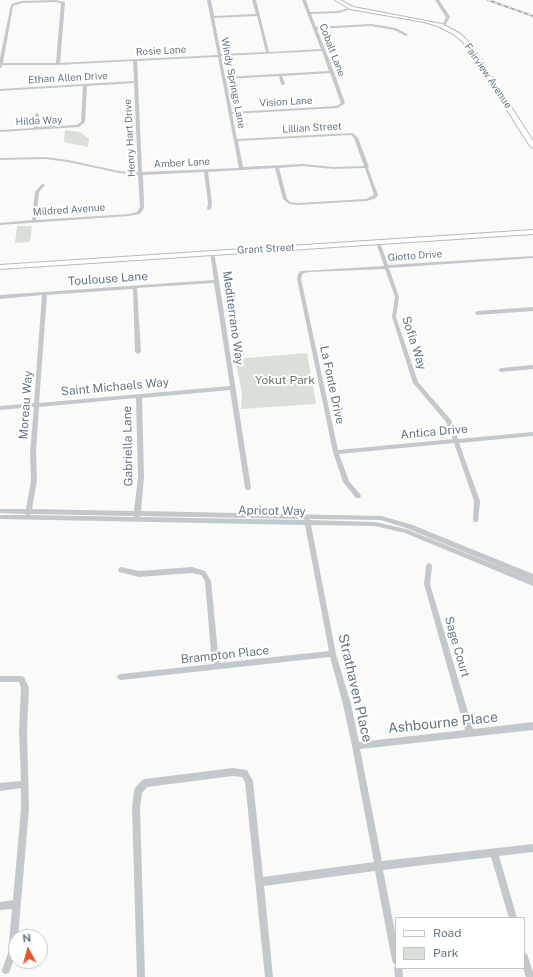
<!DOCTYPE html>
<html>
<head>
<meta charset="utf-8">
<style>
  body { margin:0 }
  #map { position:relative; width:533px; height:977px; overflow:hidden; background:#fafaf8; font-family:"Public Sans",sans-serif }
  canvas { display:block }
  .legend { position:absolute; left:395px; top:917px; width:130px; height:52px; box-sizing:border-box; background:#fff; border:1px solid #c1c8cd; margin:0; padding:5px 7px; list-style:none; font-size:12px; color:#657683 }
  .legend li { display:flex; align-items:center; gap:8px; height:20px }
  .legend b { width:20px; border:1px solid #c1c8cd }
  .north { position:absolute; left:8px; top:929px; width:40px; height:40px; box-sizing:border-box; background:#fff; border:1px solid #c1c8cd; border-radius:50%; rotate:353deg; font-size:11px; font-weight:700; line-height:16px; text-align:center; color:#657683 }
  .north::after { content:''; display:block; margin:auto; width:14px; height:18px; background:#e4572e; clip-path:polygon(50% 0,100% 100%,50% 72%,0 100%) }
</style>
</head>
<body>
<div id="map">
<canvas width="533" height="977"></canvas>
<ul class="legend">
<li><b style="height:5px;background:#fff"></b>Road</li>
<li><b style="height:11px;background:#dadfd7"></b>Park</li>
</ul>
<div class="north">N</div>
</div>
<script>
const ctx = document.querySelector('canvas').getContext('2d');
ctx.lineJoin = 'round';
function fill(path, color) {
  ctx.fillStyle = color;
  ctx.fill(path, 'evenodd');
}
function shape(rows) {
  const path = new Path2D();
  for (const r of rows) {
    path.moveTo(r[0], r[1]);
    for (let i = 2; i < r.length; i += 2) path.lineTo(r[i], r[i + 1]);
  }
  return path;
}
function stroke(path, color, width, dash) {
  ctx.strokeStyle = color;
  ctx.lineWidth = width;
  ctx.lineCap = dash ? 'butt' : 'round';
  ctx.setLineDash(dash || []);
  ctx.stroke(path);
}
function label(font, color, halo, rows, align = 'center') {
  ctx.font = font + ' "Public Sans",sans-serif';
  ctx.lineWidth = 4;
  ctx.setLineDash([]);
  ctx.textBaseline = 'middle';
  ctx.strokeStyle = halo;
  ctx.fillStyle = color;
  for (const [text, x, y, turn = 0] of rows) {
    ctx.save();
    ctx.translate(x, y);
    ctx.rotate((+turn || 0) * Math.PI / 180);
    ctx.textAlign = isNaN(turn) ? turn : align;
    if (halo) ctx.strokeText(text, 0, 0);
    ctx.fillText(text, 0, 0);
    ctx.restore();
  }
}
fill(shape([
  [65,130,80,132,89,139,88,147,64,142],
  [17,226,32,226,30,242,15,243],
  [307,353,316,404,241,409,242,393,235,359]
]), '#dadfd7');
const secondary = shape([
  [335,0,340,0,353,7,442,24,459,33,466,39,476,52,533,141,533,148,530,146,471,53,462,41,455,35,438,26,424,22,350,9,335,0],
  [533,230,533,234,0,269,0,265,533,230]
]);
stroke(secondary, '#b3babf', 2);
fill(shape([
  [55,0,65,2,60,63,218,55,207,0,211,0,214,16,256,14,252,0,256,0,269,52,321,49,302,0,306,0,310,12,339,11,352,7,354,8,339,13,311,14,316,27,371,24,396,28,407,34,408,35,406,36,394,30,371,26,317,29,334,72,345,103,344,104,338,108,232,114,237,139,353,133,358,138,369,167,368,168,378,195,376,198,367,201,297,205,289,204,283,199,275,168,208,172,212,203,211,209,209,210,207,209,208,203,204,172,143,175,144,207,143,210,140,214,129,216,0,225,0,223,32,220,35,192,42,184,43,184,45,185,39,192,36,220,129,214,137,212,140,207,138,175,119,173,68,162,45,159,0,160,0,158,45,157,68,160,119,171,138,172,134,83,87,86,85,122,79,127,0,132,0,130,34,128,35,114,37,113,39,114,38,127,77,125,81,122,83,86,0,91,0,89,134,81,133,61,58,65,2,65,1,68,0,68,0,58,11,5,14,3,22,1,55,0],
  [55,2,61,3,56,63,3,63,13,6,22,3,55,2],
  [257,16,266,52,221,54,214,18,257,16],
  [322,51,329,71,225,77,221,56,322,51],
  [218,57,239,168,142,172,138,83,139,82,138,81,137,61,218,57],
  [330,73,341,103,337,106,232,112,226,79,279,76,281,84,283,85,285,84,282,76,330,73],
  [351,135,354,138,364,166,333,167,303,164,243,167,238,141,351,135],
  [303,166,333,169,365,168,374,195,366,199,297,203,290,202,287,199,279,168,303,166],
  [435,0,439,0,450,17,446,24,440,26,438,25,439,24,444,22,446,17,435,0],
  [376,241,378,241,380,242,388,265,533,256,533,258,389,268,399,297,396,317,418,382,451,420,458,439,533,432,533,436,459,443,480,501,478,522,474,522,473,520,474,501,454,443,339,454,349,481,360,494,361,496,360,498,356,498,343,482,333,452,297,279,298,275,300,271,302,271,384,266,376,242,376,241],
  [385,269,395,297,392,317,413,383,446,422,453,439,338,450,301,279,302,275,304,273,309,272,385,269],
  [210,251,212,251,214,252,219,281,251,488,250,490,246,490,245,488,230,390,142,398,144,477,141,511,381,516,410,524,533,574,533,580,406,528,381,520,309,519,310,520,375,522,406,529,533,580,533,586,405,533,375,526,311,525,336,654,351,704,359,742,465,730,424,584,426,566,427,564,429,563,431,564,432,566,430,584,473,729,533,722,533,730,360,749,382,861,533,844,533,852,499,856,517,918,509,918,491,857,383,870,396,937,396,968,402,968,403,977,395,977,394,968,396,964,393,963,392,960,375,871,264,886,273,977,265,977,245,782,242,777,233,776,147,787,142,793,140,808,145,977,137,977,132,808,134,791,135,788,142,780,145,779,233,768,247,770,253,781,263,877,374,862,352,746,343,704,330,657,121,680,118,679,117,677,118,675,121,674,212,664,205,581,201,575,192,573,139,577,119,572,118,570,119,568,121,567,139,571,192,567,205,571,211,581,219,663,329,651,305,525,0,519,0,515,27,515,25,514,0,513,0,509,26,509,31,480,30,452,34,407,0,410,0,406,34,403,42,295,0,299,0,295,214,280,210,252,210,251],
  [214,283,230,386,39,403,47,295,133,289,135,352,138,354,141,352,137,288,214,283],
  [136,398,138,477,134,511,32,509,37,480,36,452,39,407,136,398],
  [31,514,134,516,134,517,29,515,31,514],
  [140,516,305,519,304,520,139,517,140,516],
  [533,307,533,311,477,315,475,313,477,311,533,307],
  [533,365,533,369,501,372,498,370,501,368,533,365],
  [0,676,21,676,24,677,29,688,27,730,29,809,18,937,16,937,16,954,9,973,6,974,3,973,2,970,8,953,12,909,0,910,0,902,13,900,21,809,21,788,0,791,0,783,21,781,19,730,21,688,19,682,0,682,0,676],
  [524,953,527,954,533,972,533,977,526,977,523,968,524,968,524,953]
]), '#c3c8cc');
fill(secondary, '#fff');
const rail = shape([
  [488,0,533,16]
]);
stroke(rail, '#a2aab0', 2);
stroke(rail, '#fff', 1, [3.5]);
label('10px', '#657683', '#fff', [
  ["Cobalt Lane",332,50,69],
  ["Rosie Lane",161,51,-3],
  ["Fairview Avenue",488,76,56],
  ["Ethan Allen Drive",68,78,-3],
  ["Windy Springs Lane",233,83,79],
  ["Vision Lane",286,102,-3],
  ["Hilda Way",39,121,-3],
  ["Lillian Street",312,128,-3],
  ["Henry Hart Drive",130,138,-93],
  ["Amber Lane",182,163,-3],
  ["Mildred Avenue",69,210,-4],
  ["Grant Street",266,249,-3],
  ["Giotto Drive",415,256,-4]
]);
label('12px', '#657683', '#fff', [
  ["Toulouse Lane",108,279,-4],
  ["Mediterrano Way",233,318,82],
  ["Sofia Way",414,343,72],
  ["La Fonte Drive",332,385,78],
  ["Saint Michaels Way",115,387,-5],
  ["Moreau Way",26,405,-86],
  ["Antica Drive",434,432,-5],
  ["Gabriella Lane",128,446,-91],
  ["Apricot Way",272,511,1],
  ["Sage Court",457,647,74],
  ["Brampton Place",225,655,-6]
]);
label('12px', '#687a64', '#fff', [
  ["Yokut Park",285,380]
]);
label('14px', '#657683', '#fff', [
  ["Strathaven Place",355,688,77],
  ["Ashbourne Place",443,723,-6]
]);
</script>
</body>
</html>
